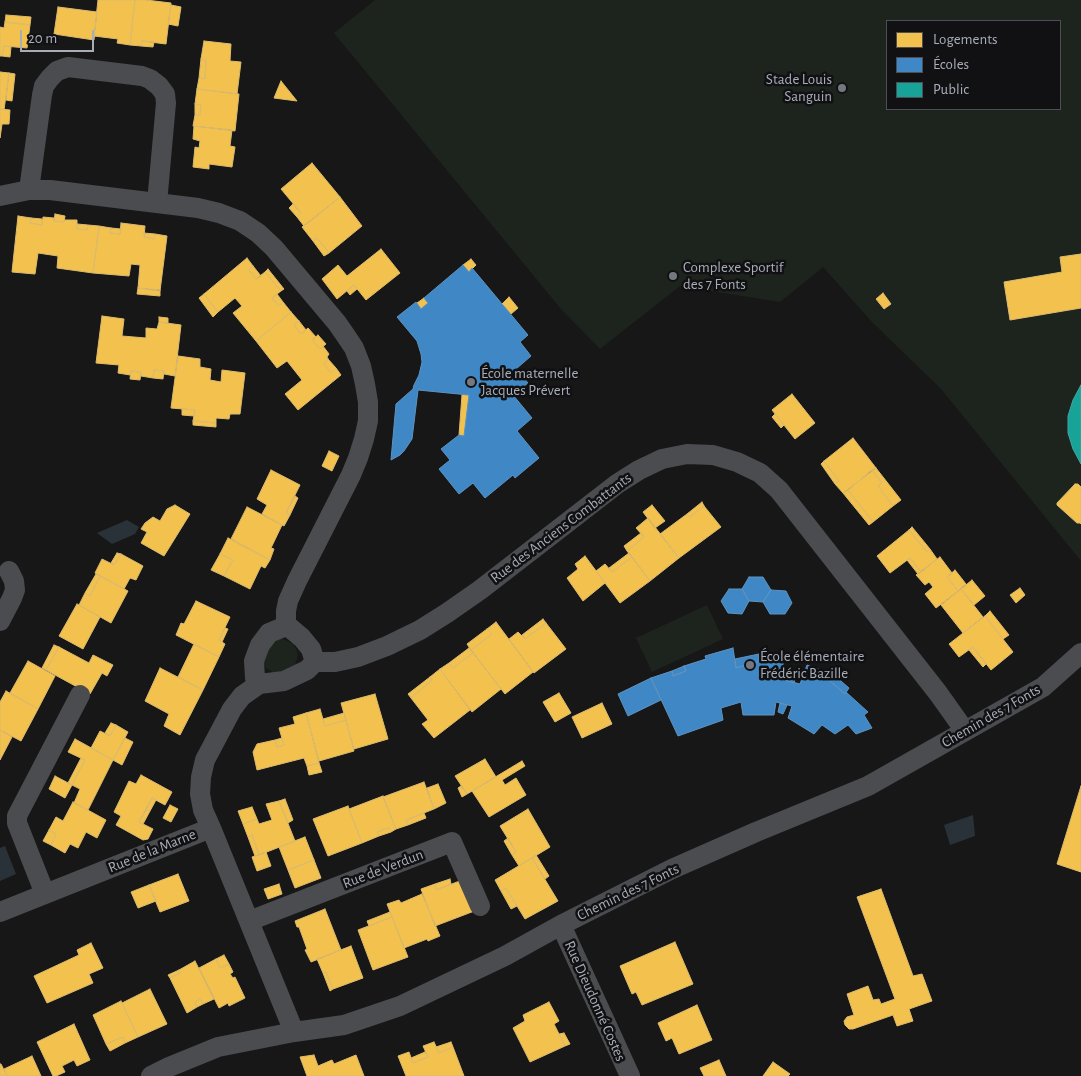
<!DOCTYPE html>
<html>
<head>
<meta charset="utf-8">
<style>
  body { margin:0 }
  #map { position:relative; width:1081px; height:1076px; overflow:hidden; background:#171717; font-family:"Alegreya Sans",sans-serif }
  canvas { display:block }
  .legend { position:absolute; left:886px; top:20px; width:175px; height:90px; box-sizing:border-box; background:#111113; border:1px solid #4d4f55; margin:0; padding:6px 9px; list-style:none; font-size:15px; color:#a8adb8 }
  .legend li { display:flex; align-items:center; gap:10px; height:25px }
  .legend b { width:25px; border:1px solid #4d4f55 }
  .scale { position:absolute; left:20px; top:30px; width:74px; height:22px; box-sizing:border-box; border:2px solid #a8adb8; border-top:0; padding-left:6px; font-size:15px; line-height:18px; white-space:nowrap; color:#a8adb8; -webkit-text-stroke:4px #111113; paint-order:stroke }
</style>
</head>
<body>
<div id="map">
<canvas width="1081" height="1076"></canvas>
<ul class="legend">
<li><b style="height:14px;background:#f2c14e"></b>Logements</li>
<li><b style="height:14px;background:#3f88c5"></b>Écoles</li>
<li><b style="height:14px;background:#17a398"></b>Public</li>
</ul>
<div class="scale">20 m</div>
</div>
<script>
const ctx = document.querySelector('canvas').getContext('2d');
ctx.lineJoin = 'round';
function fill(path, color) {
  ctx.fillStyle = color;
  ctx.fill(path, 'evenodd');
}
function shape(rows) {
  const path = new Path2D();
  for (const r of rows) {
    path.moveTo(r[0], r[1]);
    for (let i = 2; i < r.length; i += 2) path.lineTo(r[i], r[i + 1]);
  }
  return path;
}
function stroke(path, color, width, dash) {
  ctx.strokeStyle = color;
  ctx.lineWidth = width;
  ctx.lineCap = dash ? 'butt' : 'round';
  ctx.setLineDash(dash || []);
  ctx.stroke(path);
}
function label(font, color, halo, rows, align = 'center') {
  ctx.font = font + ' "Alegreya Sans",sans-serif';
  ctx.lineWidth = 5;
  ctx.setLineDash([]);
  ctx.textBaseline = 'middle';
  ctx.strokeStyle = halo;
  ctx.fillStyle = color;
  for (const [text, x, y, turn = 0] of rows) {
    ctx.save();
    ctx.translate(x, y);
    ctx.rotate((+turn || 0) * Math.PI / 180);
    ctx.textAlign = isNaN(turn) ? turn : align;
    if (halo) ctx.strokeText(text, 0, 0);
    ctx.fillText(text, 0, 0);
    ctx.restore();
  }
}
fill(shape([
  [375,0,1081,0,1081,561,941,389,871,321,823,267,780,302,680,286,600,349,561,309,334,33],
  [887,21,1060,21,1060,109,887,109],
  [707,605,723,639,652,672,636,638],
  [278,639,283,639,293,644,296,649,298,655,295,665,276,674,266,668,264,664,262,653]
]), '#1d241e');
fill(shape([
  [127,520,139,527,135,534,112,544,97,533],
  [973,815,975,836,950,845,944,825],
  [5,846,16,874,0,881,0,848]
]), '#2a3239');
const homes = shape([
  [98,0,135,0,130,45,117,43,118,39,94,36,98,0],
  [135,0,146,0,171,3,166,44,142,41,141,46,130,45,135,0],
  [171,5,181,7,178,26,168,24,171,5],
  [58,7,97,12,94,40,54,34,58,7],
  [6,15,31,17,30,25,5,22,6,15],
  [5,22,30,25,27,48,4,46,2,56,0,56,0,27,4,28,5,22],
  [142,41,154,42,153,47,141,46,142,41],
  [204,41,231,44,230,61,241,62,237,94,197,89,199,78,205,79,206,60,201,59,204,41],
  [4,46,11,47,10,57,2,56,4,46],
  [201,59,206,60,205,79,199,78,201,59],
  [0,72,9,73,4,110,0,109,0,72],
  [9,73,15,74,12,101,6,100,9,73],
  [281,81,297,101,274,98,281,81],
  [197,89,239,94,235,131,193,126,195,115,200,115,201,105,195,104,197,89],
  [195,104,201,105,200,115,195,115,195,104],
  [0,109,10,110,9,124,2,124,0,138,0,109],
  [194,126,232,130,230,146,235,147,232,167,209,164,209,169,193,167,195,147,199,148,200,141,193,139,194,126],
  [312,163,340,197,304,226,297,217,301,213,281,189,312,163],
  [340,197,362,226,329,253,317,238,313,241,302,227,340,197],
  [293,204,301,213,297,217,289,208,293,204],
  [55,214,65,216,64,222,54,221,55,214],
  [18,216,31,218,30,223,42,225,43,217,54,218,54,221,64,222,65,220,77,220,77,229,87,230,88,225,99,226,93,273,57,268,58,256,38,253,35,274,12,272,18,216],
  [31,218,42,219,42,225,30,223,31,218],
  [121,223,145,226,144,237,154,239,155,234,167,236,160,291,138,288,140,265,131,264,129,276,93,273,99,226,111,228,110,233,120,234,121,223],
  [77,224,88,225,87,230,77,229,77,224],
  [111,228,121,229,120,234,110,233,111,228],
  [144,233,155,234,154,239,144,237,144,233],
  [317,238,329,253,324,256,313,241,317,238],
  [381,249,400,273,366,300,354,285,337,299,322,279,338,265,347,276,381,249],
  [1081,254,1081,308,1010,320,1004,282,1062,272,1060,257,1081,254],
  [247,258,253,266,249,270,256,279,265,272,281,291,272,298,279,306,283,302,291,312,256,341,233,313,242,306,235,298,218,312,204,294,247,258],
  [471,259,476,265,469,272,463,265,471,259],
  [253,266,261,276,256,279,249,270,253,266],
  [268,269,284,289,281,291,265,272,268,269],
  [354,285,357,289,350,295,347,291,354,285],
  [138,288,160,290,160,296,137,294,138,288],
  [883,293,891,304,884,309,876,299,883,293],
  [204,294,218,312,213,317,199,298,204,294],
  [277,294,283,302,279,306,272,298,277,294],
  [509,297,518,308,511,314,502,304,509,297],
  [424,298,428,303,421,309,417,303,424,298],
  [291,312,299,321,294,325,301,334,308,328,316,337,312,340,320,349,323,346,329,354,327,357,328,359,324,364,331,373,336,368,341,375,298,410,285,394,302,380,287,361,277,368,256,341,291,312],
  [102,316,124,319,122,336,146,338,146,328,157,329,159,322,181,325,175,376,164,374,164,371,154,370,153,378,141,376,141,372,131,371,130,375,118,373,119,365,96,363,102,316],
  [159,317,168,318,168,323,159,322,159,317],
  [299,321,306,330,301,334,294,325,299,321],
  [318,335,326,344,320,349,312,340,318,335],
  [178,356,200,359,200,367,211,369,210,380,221,382,222,370,245,373,240,414,230,414,229,419,216,418,216,423,193,421,195,410,171,408,178,356],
  [328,359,336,368,331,373,324,364,328,359],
  [154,370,164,371,163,379,153,378,154,370],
  [131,371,141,372,140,380,130,379,131,371],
  [792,394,815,423,795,439,772,410,792,394],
  [462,395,469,395,464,436,459,435,462,395],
  [182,409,195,410,194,416,182,415,182,409],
  [775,414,784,425,781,428,772,417,775,414],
  [193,421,216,423,216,427,193,425,193,421],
  [853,438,876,468,843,493,835,484,839,481,824,461,853,438],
  [329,451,339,456,332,471,322,466,329,451],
  [824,461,839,481,835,484,821,464,824,461],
  [876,468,901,500,893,506,878,486,882,483,872,470,876,468],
  [271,470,300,485,286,513,290,515,284,526,262,514,267,505,257,499,271,470],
  [872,470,882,483,878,486,893,506,873,522,848,490,872,470],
  [1075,484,1078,484,1081,487,1081,524,1080,523,1077,523,1057,505,1057,503,1075,484],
  [848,490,873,522,869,525,843,493,848,490],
  [295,496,298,498,290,515,286,513,295,496],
  [702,502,704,506,690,517,687,514,702,502],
  [175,505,190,514,164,556,141,543,147,532,141,529,145,523,153,517,160,521,167,509,175,505],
  [652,505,665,521,655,528,643,512,652,505],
  [704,506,721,527,679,558,660,534,687,514,690,517,704,506],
  [247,507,282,525,271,548,274,549,270,560,231,539,247,507],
  [648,518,679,558,650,581,627,551,644,537,636,528,648,518],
  [912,527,930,549,927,552,909,530,912,527],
  [909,530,927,552,930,549,937,559,921,572,910,558,890,573,877,556,909,530],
  [641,533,644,537,627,551,624,546,641,533],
  [228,538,270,560,265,568,261,566,250,589,224,576,233,560,220,554,228,538],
  [117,553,121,554,114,565,111,563,117,553],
  [629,553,632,557,612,572,609,568,629,553],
  [121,554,143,566,136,580,130,578,124,589,95,573,102,559,114,565,121,554],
  [220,554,233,560,224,576,211,570,220,554],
  [585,556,605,583,583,601,567,578,578,569,575,564,585,556],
  [632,557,650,581,620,603,596,571,605,564,612,572,632,557],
  [940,557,952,573,947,577,958,591,936,608,925,594,933,587,929,582,925,585,916,575,940,557],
  [910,558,921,572,918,574,907,560,910,558],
  [955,570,966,584,958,591,947,577,955,570],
  [96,574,100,576,90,596,85,593,96,574],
  [100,576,128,591,111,623,79,605,85,593,90,596,100,576],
  [972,580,985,596,974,605,961,589,972,580],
  [1020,588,1025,595,1016,603,1010,595,1020,588],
  [961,589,983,617,963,633,941,605,961,589],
  [196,601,230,617,219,640,225,644,219,657,176,635,181,623,184,624,196,601],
  [77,604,100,617,83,649,59,636,77,604],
  [990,611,1009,635,1003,639,985,616,990,611],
  [985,616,1013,652,991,670,973,647,959,657,949,644,985,616],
  [543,619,546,623,525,639,522,635,543,619],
  [496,622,533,672,505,694,471,650,492,634,487,629,496,622],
  [546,623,566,649,534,673,509,639,518,632,525,639,546,623],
  [225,628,228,629,222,642,219,640,225,628],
  [487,629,492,634,471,650,467,644,487,629],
  [194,644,219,657,203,690,178,677,194,644],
  [54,645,59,647,46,670,42,668,54,645],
  [59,647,89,663,93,655,113,665,107,676,102,673,90,694,46,670,59,647],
  [973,647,986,664,983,667,969,650,973,647],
  [469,648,473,653,453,668,449,663,469,648],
  [473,653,501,689,472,712,440,669,449,663,453,668,473,653],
  [28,661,55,676,38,709,10,693,28,661],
  [160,668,203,690,180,735,164,726,169,714,145,701,160,668],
  [440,669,470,710,434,738,422,724,428,720,411,698,432,680,430,677,440,669],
  [430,677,432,680,411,698,408,694,430,677],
  [6,691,38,709,21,741,0,730,0,702,6,691],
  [559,693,571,713,555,722,543,702,559,693],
  [375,694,388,739,354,749,341,703,375,694],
  [602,703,612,724,582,738,572,717,602,703],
  [320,709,325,726,346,720,354,751,319,761,306,713,320,709],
  [306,713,319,763,307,766,304,758,257,770,253,752,257,744,275,740,277,747,284,745,279,728,295,724,293,717,306,713],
  [344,713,346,720,325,726,323,719,344,713],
  [111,723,116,725,110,736,105,733,111,723],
  [116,725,128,732,113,760,91,748,100,731,110,736,116,725],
  [0,730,12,737,0,760,0,730],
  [125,738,133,742,122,765,113,760,125,738],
  [282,738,284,745,277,747,275,740,282,738],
  [75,739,113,760,88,810,74,803,80,789,72,785,85,760,68,752,75,739],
  [81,758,85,760,72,785,68,783,81,758],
  [485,759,496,777,467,794,455,776,485,759],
  [522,761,525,766,502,780,505,785,516,778,526,795,489,817,472,791,522,761],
  [319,763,322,772,309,775,307,766,319,763],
  [141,775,172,792,165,805,152,798,139,822,153,829,148,839,143,840,116,825,121,816,114,812,129,781,136,784,141,775],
  [55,776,72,785,65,798,49,789,55,776],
  [424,782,434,809,406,820,408,825,396,829,383,797,424,782],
  [438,784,446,803,434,809,427,788,438,784],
  [461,786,467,794,462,797,458,788,461,786],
  [1081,786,1081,872,1057,864,1081,786],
  [383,796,396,829,391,832,389,828,377,832,379,836,362,843,349,809,383,796],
  [152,798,156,800,150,811,146,810,152,798],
  [285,799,293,820,288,823,279,801,285,799],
  [279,801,295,841,259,855,252,835,248,837,243,824,257,819,259,824,272,820,266,804,279,801],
  [73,802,106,820,97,838,86,832,78,848,70,844,65,853,51,845,56,834,49,830,56,817,63,821,73,802],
  [170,805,178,809,171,822,163,818,170,805],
  [348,806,362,843,328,856,313,819,348,806],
  [252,807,257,819,243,824,238,811,252,807],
  [528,809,550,847,519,866,512,855,516,852,500,826,528,809],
  [146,810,150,811,143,824,139,822,146,810],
  [424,813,426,818,408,825,406,820,424,813],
  [389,828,391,832,379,836,377,832,389,828],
  [49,830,56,834,51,845,43,841,49,830],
  [252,835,259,855,255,856,248,837,252,835],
  [305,837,314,860,288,870,279,847,305,837],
  [508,838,516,852,512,855,504,841,508,838],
  [266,852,271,866,257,871,252,857,266,852],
  [536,855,549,876,545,879,532,858,536,855],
  [532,858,558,901,525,919,506,888,501,891,495,880,532,858],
  [314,860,321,878,295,888,288,870,314,860],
  [178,874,189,901,160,912,149,885,178,874],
  [450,879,451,884,436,890,435,884,450,879],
  [465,879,477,910,435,926,421,889,435,884,436,890,465,879],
  [279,884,282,894,268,899,264,889,279,884],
  [149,885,156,901,138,908,131,892,149,885],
  [506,888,517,906,511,909,501,891,506,888],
  [881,889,913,976,922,974,932,1001,909,1009,913,1021,897,1026,893,1015,853,1029,849,1029,845,1025,844,1021,847,1017,854,1015,847,994,868,986,873,1000,879,999,881,1004,895,999,857,897,881,889],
  [422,894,440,936,428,941,427,939,404,948,387,904,399,900,401,903,422,894],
  [325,909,341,950,311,962,305,950,307,949,299,927,297,927,295,921,325,909],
  [390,912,392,917,369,926,367,921,390,912],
  [392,917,408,957,373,970,358,930,392,917],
  [675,942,693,984,642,1005,636,992,632,994,620,966,675,942],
  [91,943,103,968,89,974,93,983,47,1003,34,976,79,955,77,950,91,943],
  [351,946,363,978,333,989,326,972,323,973,317,959,351,946],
  [224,955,229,964,220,968,216,959,224,955],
  [216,959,220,968,229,964,233,972,230,974,233,978,235,977,245,998,229,1006,228,1003,219,1008,199,968,216,959],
  [195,961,214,999,203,1004,200,999,195,1002,197,1007,187,1013,170,978,180,973,179,970,195,961],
  [179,970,180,973,170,978,168,975,179,970],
  [326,972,333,989,330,991,323,973,326,972],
  [150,989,167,1024,138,1037,122,1003,150,989],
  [200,999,203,1004,197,1007,195,1002,200,999],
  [121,1001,138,1037,125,1043,123,1037,106,1044,93,1015,121,1001],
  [549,1002,559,1021,554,1024,565,1046,530,1062,513,1028,525,1021,523,1015,549,1002],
  [697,1005,712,1040,679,1054,672,1038,666,1041,658,1023,697,1005],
  [74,1024,90,1060,77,1066,74,1060,62,1066,65,1072,56,1076,53,1076,37,1042,74,1024],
  [564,1033,570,1044,565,1046,559,1034,564,1033],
  [123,1037,125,1043,110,1051,106,1044,123,1037],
  [434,1042,439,1053,453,1047,464,1076,406,1076,398,1056,409,1052,413,1063,428,1057,423,1046,434,1042],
  [451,1042,453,1047,439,1053,436,1047,451,1042],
  [425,1052,428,1057,413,1063,411,1058,425,1052],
  [314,1055,318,1066,332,1060,334,1064,356,1055,364,1076,307,1076,300,1057,314,1055],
  [32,1056,41,1076,7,1076,4,1069,32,1056],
  [719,1060,726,1076,704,1076,700,1068,719,1060],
  [773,1062,790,1074,788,1076,763,1076,773,1062],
  [0,1064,1,1064,7,1076,0,1076,0,1064]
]);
fill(homes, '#f2c14e');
stroke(homes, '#dcbb6e', 1);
const schools = shape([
  [463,265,469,272,472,268,528,335,520,342,531,356,516,369,528,383,513,395,532,418,517,431,539,458,515,478,513,475,485,498,473,483,459,494,439,469,450,460,441,449,459,435,464,436,469,395,418,390,412,439,404,451,400,455,391,460,396,404,413,389,414,385,419,375,422,362,421,354,417,341,397,317,416,302,421,309,428,303,424,298,463,265],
  [749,577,763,577,771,590,763,602,749,601,742,589,749,577],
  [729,589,742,589,749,601,742,614,728,613,721,601,729,589],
  [771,590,786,591,792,603,785,614,770,614,763,602,771,590],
  [733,648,736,668,758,662,759,654,784,659,780,679,800,684,807,665,832,674,834,675,829,680,845,694,846,692,868,712,864,715,872,728,856,734,848,725,835,734,822,725,814,734,788,718,792,706,776,702,774,715,743,715,741,702,721,708,723,720,678,736,651,678,672,671,673,676,686,671,684,666,706,659,705,656,733,648],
  [759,654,758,662,736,668,735,659,759,654],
  [684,666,686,671,673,676,672,671,684,666],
  [790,671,797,673,794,683,787,681,790,671],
  [834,675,849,688,845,694,829,680,834,675],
  [651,678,661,700,628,716,618,694,651,678],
  [780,703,787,705,783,714,778,712,780,703]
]);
fill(schools, '#3f88c5');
stroke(schools, '#5e93c1', 1);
const public = shape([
  [1081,385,1081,464,1073,449,1068,433,1068,416,1073,400,1081,385]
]);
fill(public, '#17a398');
stroke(public, '#42a6a2', 1);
stroke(shape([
  [29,190,42,95,44,86,50,78,57,71,68,67,142,76,150,79,159,86,165,94,166,103,157,203],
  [0,196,29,190,50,190,198,208,219,213,240,221,258,233,274,248,337,323,346,336,354,348,361,366,365,384,368,402,368,421,364,439,358,458,351,475,297,581,288,601,286,611,286,626],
  [0,621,12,598,15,590,14,581,9,571],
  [315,662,311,649,302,638,289,627,286,626,269,633,260,645,254,661,255,678,259,684,284,681,307,670,315,662,335,662,358,657,387,646,420,630,447,613,480,590,617,484,639,470,662,459,687,454,713,455,737,462,760,473,779,490,938,693,965,731],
  [211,828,203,810,200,794,201,777,205,760,232,709,242,696,259,684],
  [45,894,17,823,17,816,80,695],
  [0,912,211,828,294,1032],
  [249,921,452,842,480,906],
  [561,925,630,1076],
  [151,1076,169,1067,218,1047,294,1032,344,1025,400,1006,505,956,561,925,672,869,756,832,868,786,1043,687,1081,653]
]), '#4b4c50', 20);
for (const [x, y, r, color] of [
  [842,88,5,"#757880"],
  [673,276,5,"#757880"],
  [471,382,5,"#757880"],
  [750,665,5,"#757880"]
]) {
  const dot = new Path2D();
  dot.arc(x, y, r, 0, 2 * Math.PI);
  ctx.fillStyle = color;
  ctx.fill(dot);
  stroke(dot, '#111113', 2);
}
label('15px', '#a8adb8', '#111113', [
  ["Stade Louis",832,79,"right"],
  ["Sanguin",832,96,"right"],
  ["Complexe Sportif",683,267],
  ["des 7 Fonts",683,284],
  ["École maternelle",481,373],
  ["Jacques Prévert",481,390],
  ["École élémentaire",760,656],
  ["Frédéric Bazille",760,673]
], 'left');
label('15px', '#a8adb8', '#111113', [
  ["Rue des Anciens Combattants",561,528,-37],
  ["Chemin des 7 Fonts",991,716,-30],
  ["Rue de la Marne",152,851,-22],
  ["Rue de Verdun",383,869,-21],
  ["Chemin des 7 Fonts",628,892,-26],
  ["Rue Dieudonné Costes",595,1001,66]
]);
</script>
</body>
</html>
